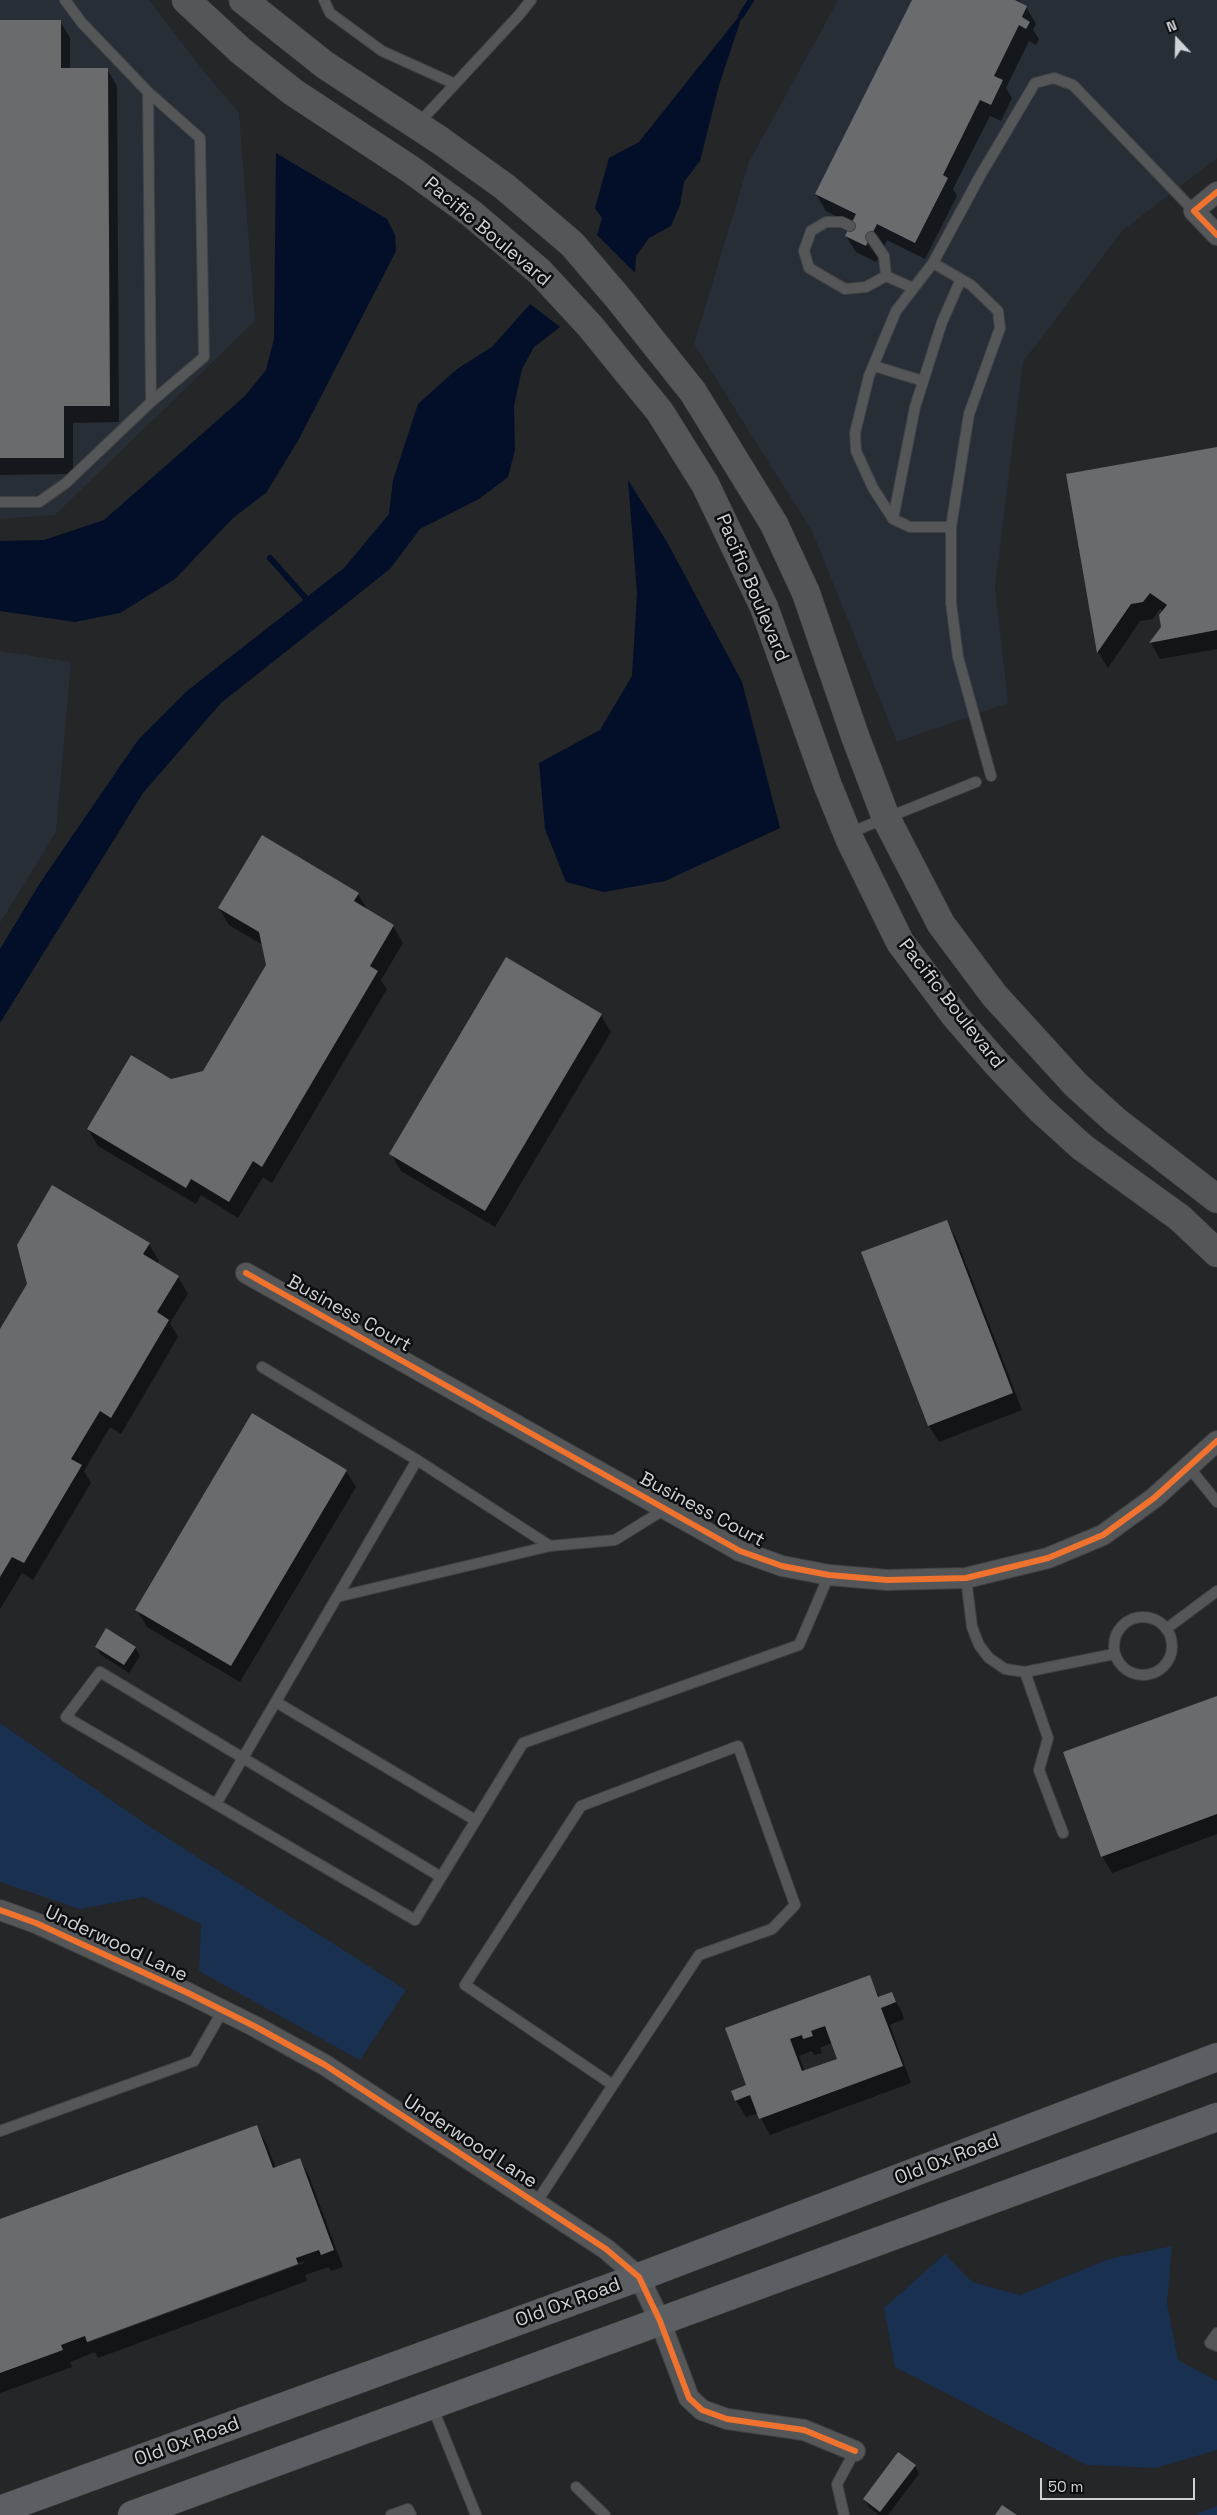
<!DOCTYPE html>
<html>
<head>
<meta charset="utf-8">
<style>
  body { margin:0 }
  #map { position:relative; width:1217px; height:2515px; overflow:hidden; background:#242628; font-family:"Space Grotesk",sans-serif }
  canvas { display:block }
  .north { position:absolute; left:1152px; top:15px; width:50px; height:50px; -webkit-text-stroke:4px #0d0e10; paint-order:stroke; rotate:339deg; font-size:14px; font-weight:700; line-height:20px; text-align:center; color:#d0d2d5 }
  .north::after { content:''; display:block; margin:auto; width:18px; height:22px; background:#d0d2d5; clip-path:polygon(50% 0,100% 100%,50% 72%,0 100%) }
  .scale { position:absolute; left:1040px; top:2478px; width:155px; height:22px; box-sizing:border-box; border:2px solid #d0d2d5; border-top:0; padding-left:6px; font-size:15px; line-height:18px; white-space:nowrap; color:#d0d2d5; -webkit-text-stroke:4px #0d0e10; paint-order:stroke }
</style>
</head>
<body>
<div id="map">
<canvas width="1217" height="2515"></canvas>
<div class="north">N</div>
<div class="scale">50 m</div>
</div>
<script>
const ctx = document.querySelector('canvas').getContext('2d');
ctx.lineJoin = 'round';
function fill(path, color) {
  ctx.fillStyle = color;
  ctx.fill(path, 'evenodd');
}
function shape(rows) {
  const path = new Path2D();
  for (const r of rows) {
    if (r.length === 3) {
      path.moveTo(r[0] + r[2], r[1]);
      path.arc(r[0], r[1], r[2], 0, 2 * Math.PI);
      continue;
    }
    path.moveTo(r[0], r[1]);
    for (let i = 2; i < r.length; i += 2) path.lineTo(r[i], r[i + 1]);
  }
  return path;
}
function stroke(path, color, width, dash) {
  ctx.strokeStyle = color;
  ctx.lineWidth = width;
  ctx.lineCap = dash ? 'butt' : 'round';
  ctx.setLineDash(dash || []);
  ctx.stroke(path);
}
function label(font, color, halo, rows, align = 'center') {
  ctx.font = font + ' "Space Grotesk",sans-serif';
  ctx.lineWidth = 5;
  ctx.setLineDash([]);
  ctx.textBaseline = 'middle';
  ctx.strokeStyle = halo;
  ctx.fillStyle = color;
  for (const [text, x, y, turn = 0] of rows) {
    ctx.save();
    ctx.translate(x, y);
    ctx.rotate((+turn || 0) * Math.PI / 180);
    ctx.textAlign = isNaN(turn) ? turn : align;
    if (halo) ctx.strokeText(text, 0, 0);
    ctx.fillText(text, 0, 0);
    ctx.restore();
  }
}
fill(shape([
  [0,0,149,0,206,74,239,112,255,321,55,515,0,519],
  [838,0,1217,0,1217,158,1122,231,1023,362,995,587,1008,703,897,742,812,531,694,344,749,162],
  [0,651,71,662,56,832,0,923]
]), '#272e36');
fill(shape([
  [0,1723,150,1827,406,1990,360,2060,199,1971,201,1924,144,1897,80,1909,0,1882],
  [1172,2246,1167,2303,1178,2360,1217,2381,1217,2450,1156,2468,1086,2465,895,2367,884,2308,945,2254,972,2282,1020,2295,1109,2259],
  [1217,2506,1217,2515,1195,2515]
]), '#193050');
fill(shape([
  [744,10,719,85,700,161,684,182,680,205,671,226,649,238,636,256,635,273,597,235,602,218,595,208,609,158,639,142],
  [276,153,387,219,395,235,396,251,299,439,266,493,233,518,175,579,120,613,75,622,0,611,0,541,44,540,104,520,245,396,266,370,274,339],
  [530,304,560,327,534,347,522,369,514,406,515,450,508,477,479,499,420,529,390,569,221,703,143,793,0,1023,0,949,40,883,138,740,187,691,344,568,389,514,393,480,418,404,457,369,492,347],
  [628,480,667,542,742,682,780,828,665,881,604,892,566,882,545,829,539,763,600,730,632,676,637,593]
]), '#030f28');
fill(shape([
  [913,0,1018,0,1026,7,1036,24,1033,30,1039,39,1036,45,1029,41,1006,88,1012,98,1001,121,990,116,953,189,957,196,925,259,887,240,876,262,856,252,846,236,852,224,826,211,816,194],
  [0,21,60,21,70,38,70,69,107,69,117,86,119,422,73,423,73,474,0,475],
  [1217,448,1217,649,1160,659,1151,643,1162,627,1163,611,1160,609,1153,619,1140,621,1108,668,1098,652,1067,475],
  [358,894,368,911,393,926,403,943,381,980,387,989,272,1183,263,1177,238,1218,201,1195,196,1204,98,1146,88,1129,171,1081,204,1072,268,965,263,945,229,925,219,908],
  [601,1015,611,1032,495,1227,401,1171,391,1154],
  [946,1221,956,1238,1022,1410,939,1442,929,1426,863,1253],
  [149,1244,159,1261,157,1264,178,1277,188,1294,170,1323,178,1337,121,1434,110,1427,84,1471,91,1483,33,1580,22,1573,0,1609,0,1331],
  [346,1471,356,1487,240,1682,147,1627,137,1610],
  [96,1647,135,1647,140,1656,129,1673,101,1655],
  [1217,1697,1217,1834,1112,1873,1102,1856],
  [869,1977,880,1998,891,1994,901,2010,904,2019,890,2025,911,2083,770,2135,758,2113,746,2117,736,2101,748,2086,727,2029],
  [832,2043,838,2059,805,2072,799,2056,812,2051,814,2055,822,2053,820,2048],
  [257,2126,266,2143,276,2168,300,2160,309,2176,343,2267,331,2271,329,2267,305,2275,307,2281,98,2358,95,2352,70,2362,72,2367,0,2393,0,2221],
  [304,2261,304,2263,87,2343,87,2340],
  [915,2466,919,2474,888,2515,879,2515,869,2507,864,2499]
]), '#0007');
stroke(shape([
  [741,16,751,0],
  [270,558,311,604]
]), '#030f28', 6);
fill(shape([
  [912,0,1015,0,1027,6,1022,17,1030,22,1026,29,1019,25,994,76,1003,80,991,105,980,100,943,175,948,178,915,243,877,224,866,246,845,236,856,214,815,194],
  [0,20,61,20,61,68,108,68,110,406,64,406,64,458,0,458],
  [1217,447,1217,630,1149,643,1161,627,1159,615,1167,605,1150,593,1143,602,1131,604,1097,653,1066,474],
  [262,835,359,893,354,901,394,925,370,966,378,971,262,1167,253,1161,229,1202,191,1179,186,1188,87,1129,131,1055,171,1079,203,1071,266,965,259,932,218,908],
  [506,957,602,1014,485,1211,389,1154],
  [52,1185,150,1243,143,1254,179,1276,157,1312,169,1320,111,1418,100,1411,71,1459,82,1465,24,1563,12,1557,0,1577,0,1329,27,1284,17,1245],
  [947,1220,1013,1393,928,1426,861,1252],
  [252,1413,347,1470,231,1666,135,1610],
  [106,1628,136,1647,124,1665,95,1647],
  [1217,1696,1217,1814,1101,1857,1063,1752],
  [870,1975,878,1997,892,1992,896,2002,881,2008,903,2066,759,2119,750,2095,735,2101,731,2091,746,2085,725,2028],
  [825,2026,837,2059,802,2071,790,2039,802,2035,803,2039,813,2036,811,2031],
  [257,2125,273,2168,300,2158,334,2250,321,2255,319,2250,296,2258,298,2264,87,2342,85,2336,61,2345,63,2350,0,2373,0,2219],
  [898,2452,916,2465,880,2512,863,2499],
  [1002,2505,1017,2515,995,2515]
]), '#696b6d');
const lane = shape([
  [324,0,330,13,382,51,455,84],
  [148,92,200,138,204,357,151,402],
  [417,125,519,15,531,0],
  [850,226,842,222,826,222,811,231,804,251,809,268,845,289,866,287,886,276,913,288],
  [871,237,884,256,886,276],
  [933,263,971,285,998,311,1000,328,969,414,951,527],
  [874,366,923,381],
  [0,502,39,502,66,483,151,402,148,92,82,23,65,0],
  [893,519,915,407,942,322,961,279],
  [991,776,958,657,951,603,951,527,910,527,893,519,873,488,856,451,855,433,869,376,896,311,933,263,980,176,1035,83,1054,78,1073,85,1194,211],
  [849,833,976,782],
  [262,1367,417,1460,550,1546],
  [1188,1466,1217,1502],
  [966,1578,972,1627,979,1645,989,1658,1005,1669,1025,1672,1114,1654],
  [337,1597,550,1546,615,1540,665,1509],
  [1143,1646,29],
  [1166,1629,1217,1591],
  [1025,1672,1048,1738,1039,1770,1063,1833],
  [276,1702,475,1820],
  [216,1804,417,1460],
  [441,1877,100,1672,66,1717,415,1920,523,1743,799,1645,829,1575],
  [0,2131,194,2061,223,2010],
  [536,2203,613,2085,465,1985,581,1806,738,1746,795,1905,772,1929,699,1955,613,2085],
  [1217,2333,1210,2343,1217,2346],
  [432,2406,476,2515],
  [576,2487,605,2515],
  [391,2515,408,2509,411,2515],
  [844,2515,837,2484,855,2451]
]);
const street = shape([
  [1217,192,1194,211,1217,235],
  [246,1273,740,1551,782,1566,829,1575,887,1580,966,1578,1048,1558,1103,1535,1154,1498,1217,1441],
  [0,1910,36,1923,188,1993,256,2027,325,2065,606,2249,639,2277,660,2321,689,2398,702,2410,727,2419,804,2430,855,2451]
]);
const secondary = shape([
  [186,0,241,51,293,92,410,169,472,214,540,272,590,326,660,412,705,484,764,607,828,786,850,840,900,942,956,1017,998,1065,1040,1109,1082,1147,1180,1218,1217,1253],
  [243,0,325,65,441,141,505,187,572,244,619,299,693,392,774,524,806,593,855,736,886,818,941,924,994,995,1076,1085,1116,1121,1217,1199]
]);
const primary = shape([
  [0,2510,639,2277,1217,2057],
  [132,2515,1217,2117]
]);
stroke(lane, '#404244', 12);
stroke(street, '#404244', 22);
stroke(secondary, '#404244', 29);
stroke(primary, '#404244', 29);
stroke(lane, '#555658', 10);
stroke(street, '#555658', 20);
stroke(secondary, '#555658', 28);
stroke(primary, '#5b5f64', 28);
stroke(shape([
  [1217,192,1194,211,1217,235],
  [246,1273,740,1551,782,1566,829,1575,887,1580,966,1578,1048,1558,1103,1535,1154,1498,1217,1441],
  [0,1910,36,1923,188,1993,256,2027,325,2065,606,2249,639,2277,660,2321,689,2398,702,2410,727,2419,804,2430,855,2451]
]), '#ef722f', 6);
label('19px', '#d0d2d5', '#0d0e10', [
  ["Pacific Boulevard",487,232,40],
  ["Pacific Boulevard",752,588,67],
  ["Pacific Boulevard",951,1004,52],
  ["Business Court",349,1314,29],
  ["Business Court",702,1510,28],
  ["Underwood Lane",116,1944,25],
  ["Underwood Lane",470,2142,33],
  ["Old Ox Road",947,2160,-21],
  ["Old Ox Road",568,2303,-20],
  ["Old Ox Road",187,2442,-20]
]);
</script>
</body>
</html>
